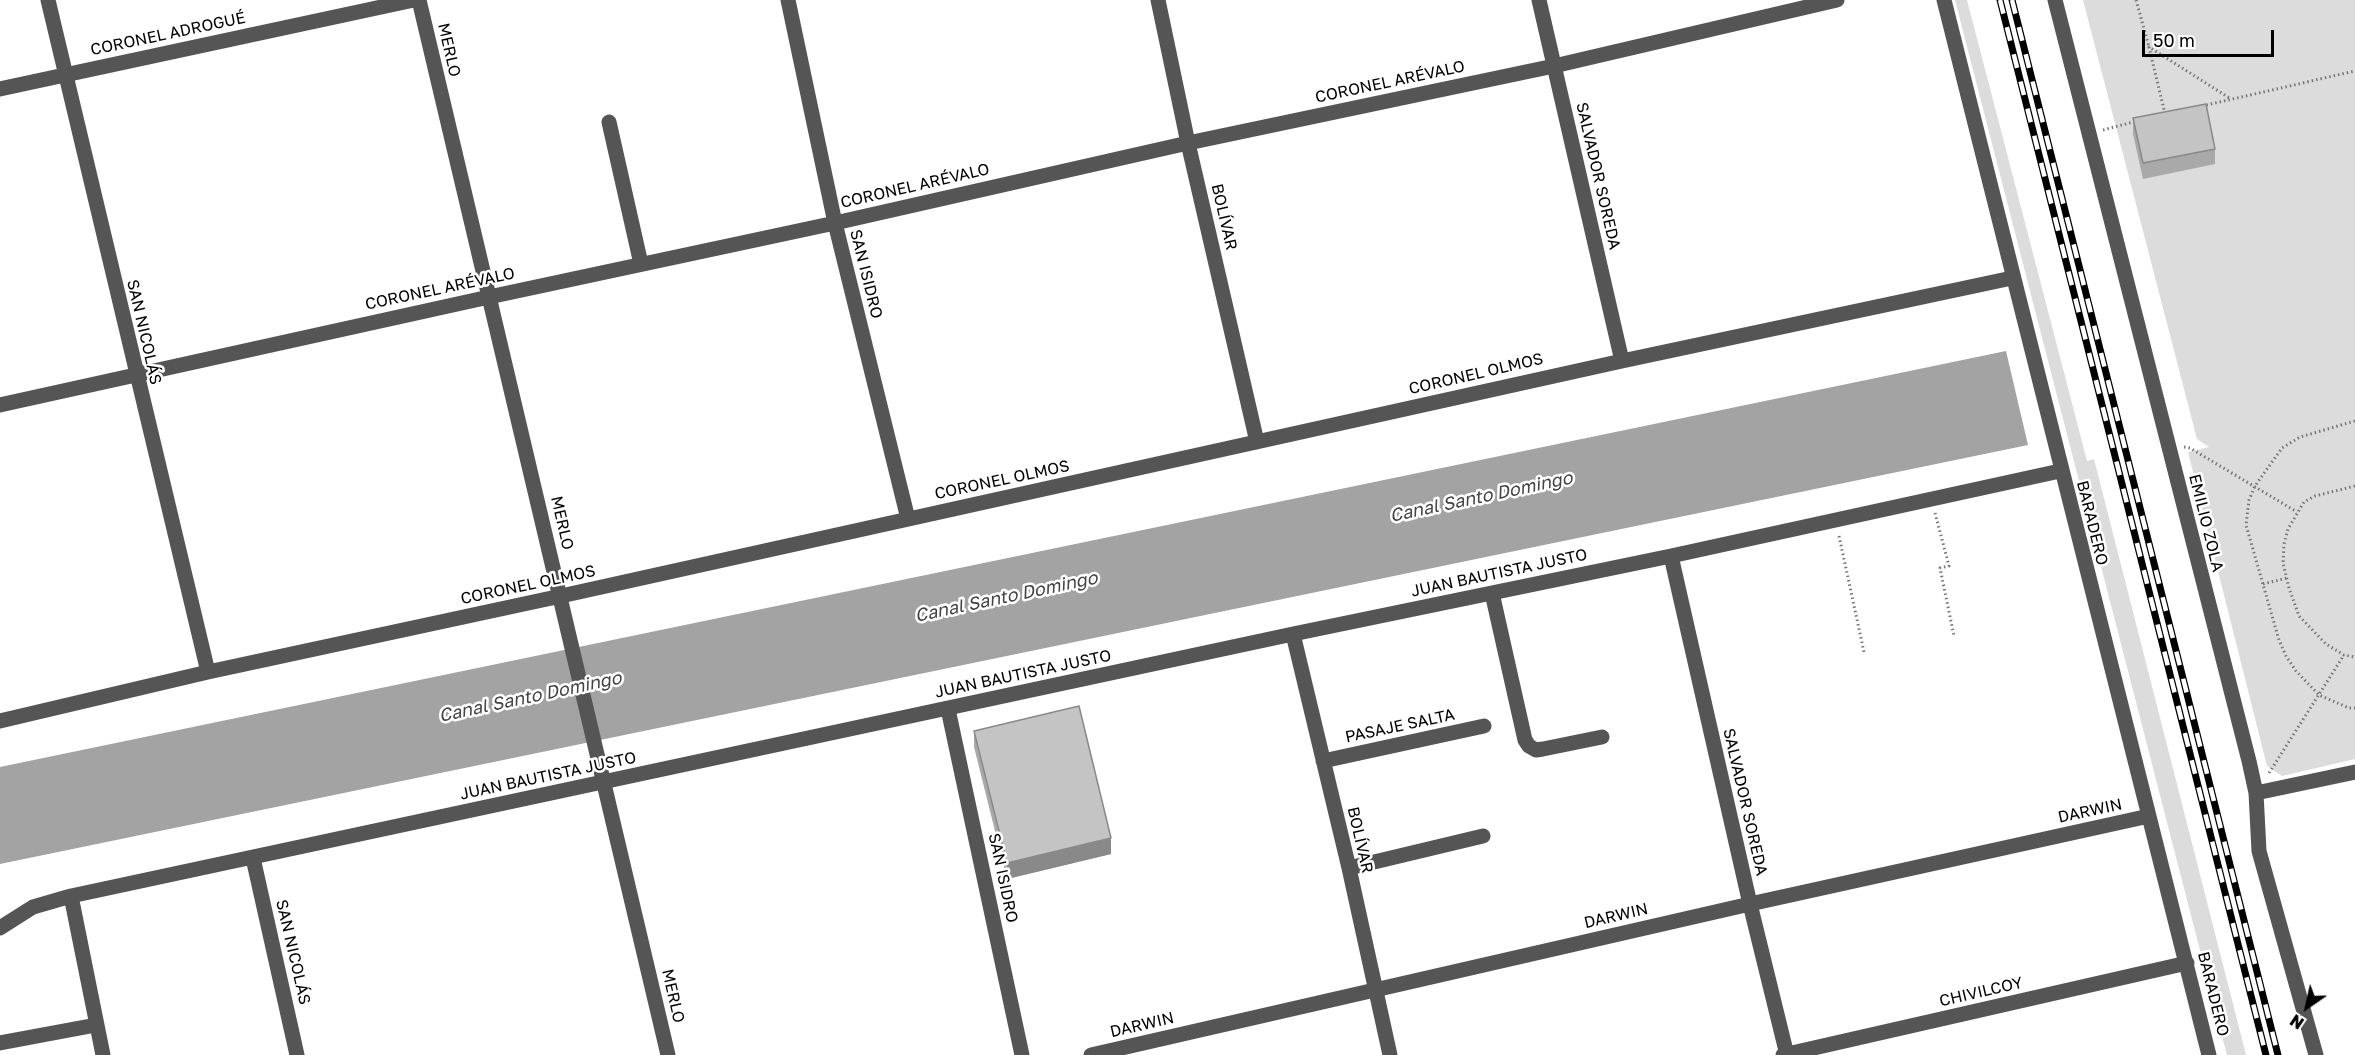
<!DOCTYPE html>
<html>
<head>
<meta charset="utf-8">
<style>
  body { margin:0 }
  #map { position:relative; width:2355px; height:1055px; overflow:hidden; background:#fff; font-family:"Golos Text",sans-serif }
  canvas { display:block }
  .north { position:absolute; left:2277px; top:977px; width:60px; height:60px; -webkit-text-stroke:4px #fff; paint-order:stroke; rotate:214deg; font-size:16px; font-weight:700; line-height:24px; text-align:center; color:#000 }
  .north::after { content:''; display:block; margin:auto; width:21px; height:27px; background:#000; clip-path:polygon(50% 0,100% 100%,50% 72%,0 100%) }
  .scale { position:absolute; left:2142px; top:30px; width:132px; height:27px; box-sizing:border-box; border:3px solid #000; border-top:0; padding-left:8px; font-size:18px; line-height:21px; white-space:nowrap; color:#000; -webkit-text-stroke:4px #fff; paint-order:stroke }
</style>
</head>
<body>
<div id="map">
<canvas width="2355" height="1055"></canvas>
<div class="north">N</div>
<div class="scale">50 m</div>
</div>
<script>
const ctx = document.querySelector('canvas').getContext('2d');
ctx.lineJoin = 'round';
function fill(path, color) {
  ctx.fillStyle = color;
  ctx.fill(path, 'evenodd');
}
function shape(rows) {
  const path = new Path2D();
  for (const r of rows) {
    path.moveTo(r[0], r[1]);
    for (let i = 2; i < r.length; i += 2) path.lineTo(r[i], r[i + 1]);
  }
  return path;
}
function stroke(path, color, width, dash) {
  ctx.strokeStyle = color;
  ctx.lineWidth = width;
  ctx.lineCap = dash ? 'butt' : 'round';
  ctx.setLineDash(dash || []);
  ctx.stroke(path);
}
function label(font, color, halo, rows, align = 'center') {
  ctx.font = font + ' "Golos Text",sans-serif';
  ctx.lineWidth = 5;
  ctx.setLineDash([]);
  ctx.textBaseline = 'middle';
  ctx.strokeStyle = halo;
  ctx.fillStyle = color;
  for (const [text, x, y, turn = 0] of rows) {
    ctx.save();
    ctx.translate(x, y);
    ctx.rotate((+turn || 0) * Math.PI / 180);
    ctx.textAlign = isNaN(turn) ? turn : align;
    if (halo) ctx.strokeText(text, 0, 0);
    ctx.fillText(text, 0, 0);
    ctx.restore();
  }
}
fill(shape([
  [1955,0,1967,0,2087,461,2094,459,2246,1055,2227,1055],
  [2083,0,2355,0,2355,759,2282,776,2267,766,2188,452,2209,447,2197,439]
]), '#dcdcdc');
fill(shape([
  [2006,351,2028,445,0,864,0,767]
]), '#a3a3a3');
stroke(shape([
  [2136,0,2149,47],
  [2202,106,2355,71],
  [2165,114,2149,47,2231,99],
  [2103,130,2137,121],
  [2355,421,2300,437,2282,448,2255,486,2249,500,2246,525,2279,640,2286,656,2296,671,2319,695,2349,708,2355,708],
  [2184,447,2190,448,2297,512],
  [2355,486,2315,496,2304,502,2288,529,2284,544,2283,563,2289,588,2299,616,2326,644,2344,655,2355,657],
  [1935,513,1949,566,1940,568,1954,636],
  [1839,536,1864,652],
  [2263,584,2287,578],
  [2269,773,2344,655]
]), '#777', 3, [1.5, 3]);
stroke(shape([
  [48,0,208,672],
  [419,0,668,1055],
  [788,0,835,223,908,519],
  [1158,0,1188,143,1257,442],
  [1539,0,1622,361],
  [1944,0,2209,1055],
  [2055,0,2249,761,2256,793,2259,851,2316,1055],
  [0,89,414,0],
  [609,122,641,264],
  [0,405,489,297,835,223,1188,143,1554,66,1837,0],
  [1671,556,1750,904,1787,1055],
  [1492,593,1525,740,1529,746,1536,750,1543,749,1602,737],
  [1293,634,1349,868,1390,1055],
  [948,709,1022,1055],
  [0,721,208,672,561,596,1622,361,2012,278],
  [1323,761,1484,726],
  [2256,793,2355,772],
  [253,858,297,1055],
  [1349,868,1483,836],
  [71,896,103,1055],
  [0,928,33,907,71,896,1293,634,1671,556,2060,471],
  [0,1043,96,1025],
  [1091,1055,1750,904,2149,816],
  [1783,1055,2187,963]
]), '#555', 15);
const rail = shape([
  [2000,0,2266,1055],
  [2012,0,2278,1055]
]);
stroke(rail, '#000', 7);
stroke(rail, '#fff', 4.5, [14]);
fill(shape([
  [2133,118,2215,149,2215,164,2143,179,2133,134],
  [974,731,1111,854,1007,879,974,747]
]), '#a9a9a9');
fill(shape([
  [1111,838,1111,854,1007,879,1007,863]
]), '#898989');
const building = shape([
  [2206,104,2215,149,2143,163,2133,118,2206,104],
  [1079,706,1111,838,1007,863,974,731,1079,706]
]);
fill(building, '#c4c4c4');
stroke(building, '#898989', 1.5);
label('16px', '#000', '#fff', [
  ["CORONEL ADROGUÉ",168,34,-12],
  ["MERLO",449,50,77],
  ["CORONEL ARÉVALO",1390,82,-12],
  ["SALVADOR SOREDA",1598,176,77],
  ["CORONEL ARÉVALO",915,186,-13],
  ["BOLÍVAR",1224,217,77],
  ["SAN ISIDRO",866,274,76],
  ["CORONEL ARÉVALO",440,289,-12],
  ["SAN NICOLÁS",144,332,77],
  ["CORONEL OLMOS",1476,374,-13],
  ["CORONEL OLMOS",1002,480,-12],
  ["MERLO",562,523,77],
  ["BARADERO",2092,523,76],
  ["EMILIO ZOLA",2206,523,76],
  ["JUAN BAUTISTA JUSTO",1499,573,-12],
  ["CORONEL OLMOS",528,585,-12],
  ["JUAN BAUTISTA JUSTO",1023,674,-12],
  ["PASAJE SALTA",1400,726,-12],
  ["JUAN BAUTISTA JUSTO",548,776,-12],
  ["SALVADOR SOREDA",1745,802,77],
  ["DARWIN",2090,811,-12],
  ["BOLÍVAR",1360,840,77],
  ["SAN ISIDRO",1003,878,78],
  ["DARWIN",1616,916,-13],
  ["SAN NICOLÁS",293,952,77],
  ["CHIVILCOY",1981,992,-13],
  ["BARADERO",2213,994,76],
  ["MERLO",673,996,77],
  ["DARWIN",1142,1025,-13]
]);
label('italic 18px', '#444', '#fff', [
  ["Canal Santo Domingo",1481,497,-12],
  ["Canal Santo Domingo",1006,597,-12],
  ["Canal Santo Domingo",530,697,-12]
]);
</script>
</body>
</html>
